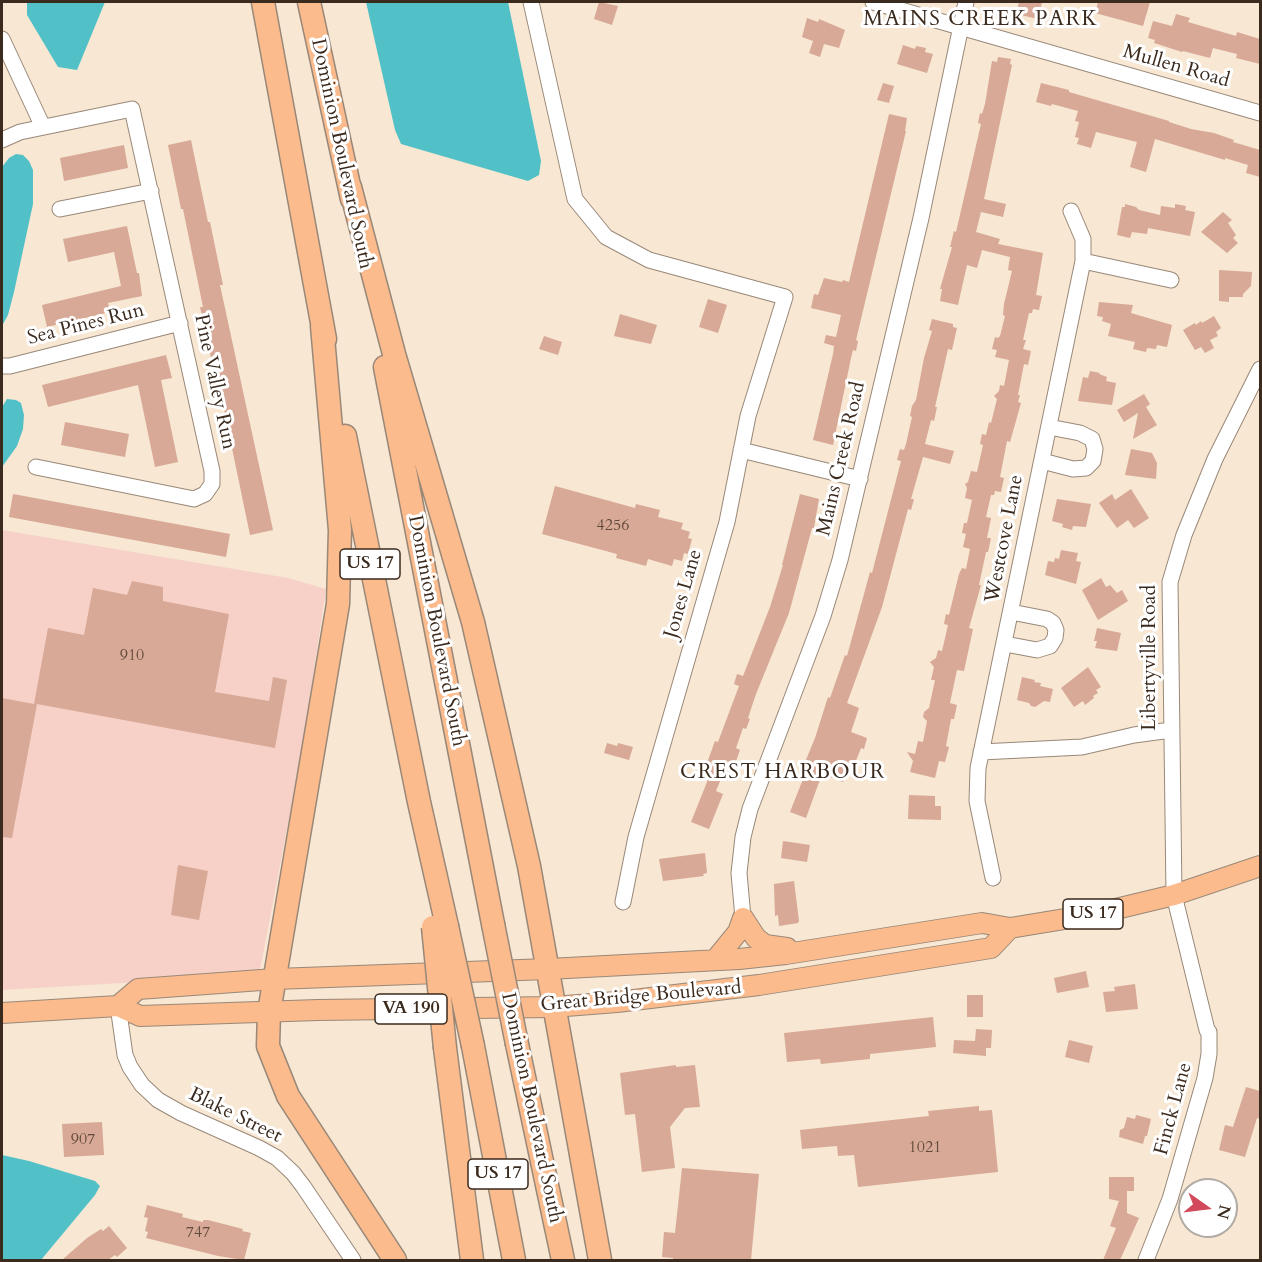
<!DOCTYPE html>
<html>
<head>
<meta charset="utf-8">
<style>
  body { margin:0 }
  #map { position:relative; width:1262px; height:1262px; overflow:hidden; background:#f7e7d3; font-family:Cardo,serif }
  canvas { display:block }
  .frame { position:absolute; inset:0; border:3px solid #3b2a1e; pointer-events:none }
  .north { position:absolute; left:1178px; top:1178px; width:60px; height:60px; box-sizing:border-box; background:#fff; border:2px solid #b1aaa5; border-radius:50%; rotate:104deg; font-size:16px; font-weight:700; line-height:24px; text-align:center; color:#3b2a1e }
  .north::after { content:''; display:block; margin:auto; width:21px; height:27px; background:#d1495b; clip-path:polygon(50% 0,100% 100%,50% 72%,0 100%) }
</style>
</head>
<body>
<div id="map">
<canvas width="1262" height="1262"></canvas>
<div class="frame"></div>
<div class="north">N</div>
</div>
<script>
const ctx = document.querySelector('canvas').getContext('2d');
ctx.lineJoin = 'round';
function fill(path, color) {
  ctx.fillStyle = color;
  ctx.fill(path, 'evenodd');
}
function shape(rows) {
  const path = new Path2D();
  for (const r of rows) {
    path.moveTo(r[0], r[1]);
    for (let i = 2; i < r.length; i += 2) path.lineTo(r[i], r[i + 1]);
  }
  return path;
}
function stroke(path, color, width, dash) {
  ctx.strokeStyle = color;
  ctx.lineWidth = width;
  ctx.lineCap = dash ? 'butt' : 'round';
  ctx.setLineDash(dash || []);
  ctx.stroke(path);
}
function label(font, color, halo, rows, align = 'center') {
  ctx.font = font + ' Cardo,serif';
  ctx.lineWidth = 6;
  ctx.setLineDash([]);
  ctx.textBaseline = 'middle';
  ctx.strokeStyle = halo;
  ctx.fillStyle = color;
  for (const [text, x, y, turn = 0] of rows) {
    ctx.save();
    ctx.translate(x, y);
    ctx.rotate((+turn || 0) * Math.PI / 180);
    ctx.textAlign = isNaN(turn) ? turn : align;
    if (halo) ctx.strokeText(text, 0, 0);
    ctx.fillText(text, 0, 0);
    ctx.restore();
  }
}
fill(shape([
  [2,530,288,578,326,589,302,751,259,975,2,990]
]), '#f7d1c8');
fill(shape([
  [27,2,105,2,77,70,58,67,27,15],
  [366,2,508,2,541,161,539,175,528,181,401,144,395,130],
  [16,154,23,155,29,161,33,170,33,204,14,292,8,315,2,326,2,167,9,158],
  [7,399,16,400,21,403,24,415,23,429,17,446,2,467,2,407],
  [2,1155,29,1161,95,1181,100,1186,95,1195,41,1260,2,1260]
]), '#52c1c7');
fill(shape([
  [599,2,618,6,612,25,594,19],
  [1019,2,1042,2,1038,19,1016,14],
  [1098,2,1150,2,1143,26,1095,13],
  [1176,14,1190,18,1188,22,1236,36,1237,32,1260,39,1260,64,1236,58,1237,54,1213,48,1210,58,1183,51,1182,52,1154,43,1155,40,1148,38,1153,21,1172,26],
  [807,18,818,22,819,19,845,30,839,48,824,44,820,57,809,53,813,41,802,37],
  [903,45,915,49,916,46,926,48,925,52,933,54,927,73,897,64],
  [998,57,1011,59,1010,64,1012,65,984,199,1006,204,1003,217,981,212,976,232,1000,239,998,244,1043,253,1036,295,1042,296,1039,310,1033,309,1032,313,1029,313,1023,340,1026,340,1023,349,1031,351,1028,365,1024,364,1018,395,1020,395,1018,402,1021,403,1010,442,1007,441,1000,477,1004,478,1001,492,995,491,994,495,991,495,986,517,991,518,987,538,991,538,988,552,986,552,979,585,981,585,969,628,973,629,964,671,957,670,950,703,957,705,954,719,951,719,946,746,949,747,945,762,939,761,935,778,910,772,913,761,907,752,915,754,918,741,923,742,927,721,923,717,924,712,929,708,935,680,931,680,934,667,930,662,936,658,938,650,942,651,948,625,944,624,946,614,949,615,959,574,962,568,966,569,970,549,963,547,966,534,962,533,964,523,967,523,972,500,965,498,967,488,965,484,968,482,971,471,977,472,983,445,980,444,982,434,986,435,989,422,991,423,997,399,994,396,999,391,1000,385,1004,386,1009,360,995,357,997,350,992,349,995,337,998,338,1000,336,1005,316,1003,315,1004,304,1012,271,1008,270,1010,257,982,250,977,268,967,265,958,305,940,301,942,289,940,289,952,247,950,247,954,231,956,232,981,124,978,123,980,113,982,114,985,104,992,61,997,62],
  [883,83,894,86,889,103,877,100],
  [1041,83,1069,90,1069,92,1169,121,1169,122,1191,129,1214,133,1234,140,1233,142,1260,150,1260,177,1246,173,1248,165,1225,158,1225,160,1155,139,1146,172,1130,167,1137,142,1096,132,1091,148,1077,144,1079,138,1075,137,1079,122,1075,121,1078,111,1052,104,1051,106,1036,102],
  [889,114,907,118,905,131,906,131,856,340,858,341,856,351,853,350,851,358,833,445,813,440,833,354,834,346,824,343,826,335,836,337,841,315,811,308,814,294,818,295,824,278,842,282,843,280,849,282],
  [191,140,208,222,210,222,223,285,220,285,273,530,250,535,216,371,214,372,200,307,203,307,183,209,181,209,168,145],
  [124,145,128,168,64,181,60,158],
  [1125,204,1136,207,1139,210,1160,215,1161,206,1175,208,1175,204,1186,206,1185,210,1195,212,1190,236,1148,228,1147,234,1132,232,1130,238,1117,235,1122,207,1125,207],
  [1223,212,1232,220,1228,223,1236,235,1233,238,1238,243,1227,253,1201,232],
  [127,226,137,273,139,273,142,296,108,303,110,312,47,327,42,305,121,286,114,252,68,262,63,239],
  [1219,270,1252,272,1251,286,1243,294,1243,297,1229,297,1229,302,1219,301],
  [708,299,727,305,718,333,699,327],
  [1099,302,1133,305,1131,313,1172,325,1167,347,1157,345,1156,349,1147,348,1146,352,1133,349,1135,342,1108,336,1111,324,1102,321,1103,317,1097,316],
  [620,314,657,325,651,344,614,336],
  [1214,316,1221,328,1216,332,1218,336,1210,340,1214,348,1205,353,1201,347,1195,350,1183,330,1195,323,1196,325,1201,321,1202,323],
  [932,319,953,324,953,327,957,328,952,350,948,349,935,407,937,407,934,421,931,420,925,444,954,451,950,464,923,457,911,499,914,499,911,510,908,509,882,607,847,703,859,708,851,732,867,738,864,749,861,748,852,771,847,770,843,782,822,774,806,818,790,812,807,769,803,767,815,738,828,697,830,698,845,655,847,656,870,572,872,573,901,461,897,460,900,449,904,450,906,444,912,417,910,416,912,406,916,400,924,358,932,331,929,330],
  [544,336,562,342,558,355,539,349],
  [166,355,172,378,161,380,178,462,155,467,138,385,48,407,42,385],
  [1090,371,1100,373,1099,374,1107,377,1106,381,1116,383,1112,405,1078,401,1083,377,1088,378],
  [1144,394,1150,404,1146,407,1157,425,1133,439,1138,413,1124,422,1117,410],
  [65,422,129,434,125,457,61,445],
  [1131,449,1152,453,1157,463,1156,479,1125,475],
  [555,486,635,508,636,504,660,510,658,517,683,523,681,529,690,532,688,538,692,539,688,554,684,553,682,561,674,559,672,566,648,559,646,566,616,558,617,554,542,534],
  [1131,489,1149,518,1134,528,1128,520,1117,528,1099,503,1112,494,1115,500],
  [13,494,230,534,226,557,9,517],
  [800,494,819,499,814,528,812,528,789,613,756,694,748,718,750,719,746,729,743,728,736,748,740,750,735,764,728,762,716,791,723,794,709,829,691,822,709,777,703,774,715,741,718,742,739,686,734,684,737,674,743,676,770,607,783,565,782,565],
  [1057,499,1091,504,1086,527,1073,526,1072,530,1062,527,1063,524,1052,521],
  [1061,550,1078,553,1076,561,1081,562,1076,584,1045,575,1048,561,1054,562,1055,558,1059,559],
  [1101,578,1106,587,1110,585,1117,593,1122,590,1128,601,1098,620,1082,590],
  [132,581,163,587,163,601,229,614,215,692,269,701,273,677,287,680,275,748,37,704,12,838,2,837,2,698,34,704,48,628,84,635,93,588,127,595],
  [1097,628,1121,633,1117,651,1095,648,1097,641,1094,641],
  [1088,667,1101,687,1096,690,1098,693,1093,696,1094,698,1085,705,1083,701,1074,707,1061,688],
  [1022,677,1035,680,1034,682,1041,683,1040,686,1053,689,1050,702,1044,701,1035,707,1031,706,1029,703,1017,700],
  [607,743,617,746,618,743,633,747,629,760,604,753],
  [909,795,935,796,935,806,941,806,941,820,908,819],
  [783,841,810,845,807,862,781,858],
  [705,853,707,873,703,874,704,876,663,881,659,859],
  [178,865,208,871,199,920,171,915],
  [794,881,799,921,798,923,779,926,778,915,775,916,774,884],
  [1086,971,1089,987,1057,993,1054,978],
  [1135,984,1138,1009,1106,1012,1103,992,1115,991,1114,987],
  [967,995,983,995,983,1017,967,1017],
  [933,1017,936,1047,870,1054,870,1059,821,1064,820,1059,787,1062,784,1033],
  [976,1029,992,1030,991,1048,986,1048,986,1056,953,1053,954,1040,975,1041],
  [1069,1040,1093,1046,1089,1063,1065,1057],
  [676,1065,676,1067,695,1065,700,1107,685,1108,670,1127,675,1168,642,1172,635,1114,625,1115,620,1073],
  [1246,1087,1260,1091,1260,1119,1257,1118,1245,1157,1219,1150,1225,1125,1233,1127],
  [979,1106,979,1111,992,1110,998,1172,858,1187,854,1155,838,1156,837,1146,802,1149,800,1130,929,1116,928,1111],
  [1136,1115,1151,1119,1147,1136,1145,1136,1143,1144,1119,1137,1120,1130,1124,1128,1127,1117,1135,1119],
  [102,1122,104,1155,64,1157,62,1124],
  [682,1168,759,1174,751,1260,673,1260,673,1258,662,1257,664,1232,675,1233],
  [1109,1177,1134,1177,1134,1191,1127,1191,1127,1213,1139,1218,1120,1260,1103,1260,1116,1228,1110,1226,1119,1201,1109,1199],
  [147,1205,183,1214,182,1217,203,1222,203,1220,208,1220,243,1229,242,1231,251,1233,244,1260,218,1256,146,1238,148,1232,145,1231,148,1218,144,1217],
  [109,1226,127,1248,117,1257,115,1255,108,1260,62,1260,87,1238,101,1229,103,1231]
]), '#d7a996');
const minor = shape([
  [531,2,575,199,606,237,649,260,785,297,748,416,727,522,636,837,623,902],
  [873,2,1260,113],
  [2,39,43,127],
  [2,140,20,132,132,109,212,471,212,484,205,494,194,499,36,467],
  [60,209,151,191],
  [1083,261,1171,280],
  [2,366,10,366,180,323],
  [741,450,860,479],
  [1042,461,1073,469,1086,468,1093,461,1095,449,1092,439,1080,433,1049,427],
  [1005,644,1037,650,1050,646,1055,638,1056,630,1053,623,1047,619,1011,612],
  [981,752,1082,747,1134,735,1171,730],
  [993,878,977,801,978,768,1083,261,1083,239,1071,211],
  [743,918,739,873,743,837,750,809,823,616,840,560,921,218,966,2],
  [118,1006,125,1055,130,1067,142,1085,158,1100,181,1113,259,1148,277,1158,293,1173,303,1186,353,1260],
  [1146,1260,1170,1199,1205,1078,1209,1054,1209,1032,1207,1030,1174,895,1170,582,1184,535,1215,459,1260,369]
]);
const major = shape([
  [743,918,756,938,765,945,787,948],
  [715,960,738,932,743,918],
  [118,1006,138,989,275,979,548,969,739,959,786,954,982,923,1010,928,1095,914,1174,895,1260,866],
  [2,1013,118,1006,140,1016,318,1010,553,1007,617,1002,759,985,991,948,1010,928]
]);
const highway = shape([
  [263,2,325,339],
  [309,2,352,199],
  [350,187,394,354,473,622,529,866,600,1260],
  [322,326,340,530,338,604,269,1012,268,1046,288,1096,395,1260],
  [385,367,493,924],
  [345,436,419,802,447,926],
  [517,1044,563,1260],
  [473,1046,514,1260],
  [445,1048,472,1260]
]);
stroke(minor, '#998878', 17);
stroke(major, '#998878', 22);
stroke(highway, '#998878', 25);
stroke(minor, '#fff', 15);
stroke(major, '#fbbb8d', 20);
stroke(highway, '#fbbb8d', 22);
const highwayBridge = shape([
  [493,924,517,1044],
  [447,926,473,1046],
  [433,927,445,1048]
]);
stroke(highwayBridge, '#998878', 25, []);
stroke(highwayBridge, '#fbbb8d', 22);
label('16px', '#624a3c', null, [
  ["4256",613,526],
  ["910",132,656],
  ["907",83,1140],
  ["1021",925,1148],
  ["747",198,1233]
]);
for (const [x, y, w] of [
  [370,564,60],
  [1093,914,60],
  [411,1009,72],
  [498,1174,60]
]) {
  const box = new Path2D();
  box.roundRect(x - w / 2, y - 15, w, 30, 4.5);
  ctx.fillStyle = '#fff';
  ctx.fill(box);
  stroke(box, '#3b2a1e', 1.5);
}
label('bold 18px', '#3b2a1e', null, [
  ["US 17",370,564],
  ["US 17",1093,914],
  ["VA 190",411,1009],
  ["US 17",498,1174]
]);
label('20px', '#3b2a1e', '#fff', [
  ["Mullen Road",1176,67,16],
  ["Dominion Boulevard South",341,154,78],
  ["Sea Pines Run",86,325,-14],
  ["Pine Valley Run",214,382,78],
  ["Mains Creek Road",842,459,-77],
  ["Westcove Lane",1005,539,-79],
  ["Jones Lane",684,594,-74],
  ["Dominion Boulevard South",436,631,79],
  ["Libertyville Road",1150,658,-90],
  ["Great Bridge Boulevard",641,997,-5],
  ["Dominion Boulevard South",531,1108,78],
  ["Finck Lane",1174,1109,-75],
  ["Blake Street",235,1116,26]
]);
ctx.letterSpacing = '1.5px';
label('21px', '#3b2a1e', '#fff', [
  ["MAINS CREEK PARK",981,20],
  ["CREST HARBOUR",783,773]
]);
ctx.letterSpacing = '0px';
</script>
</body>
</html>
